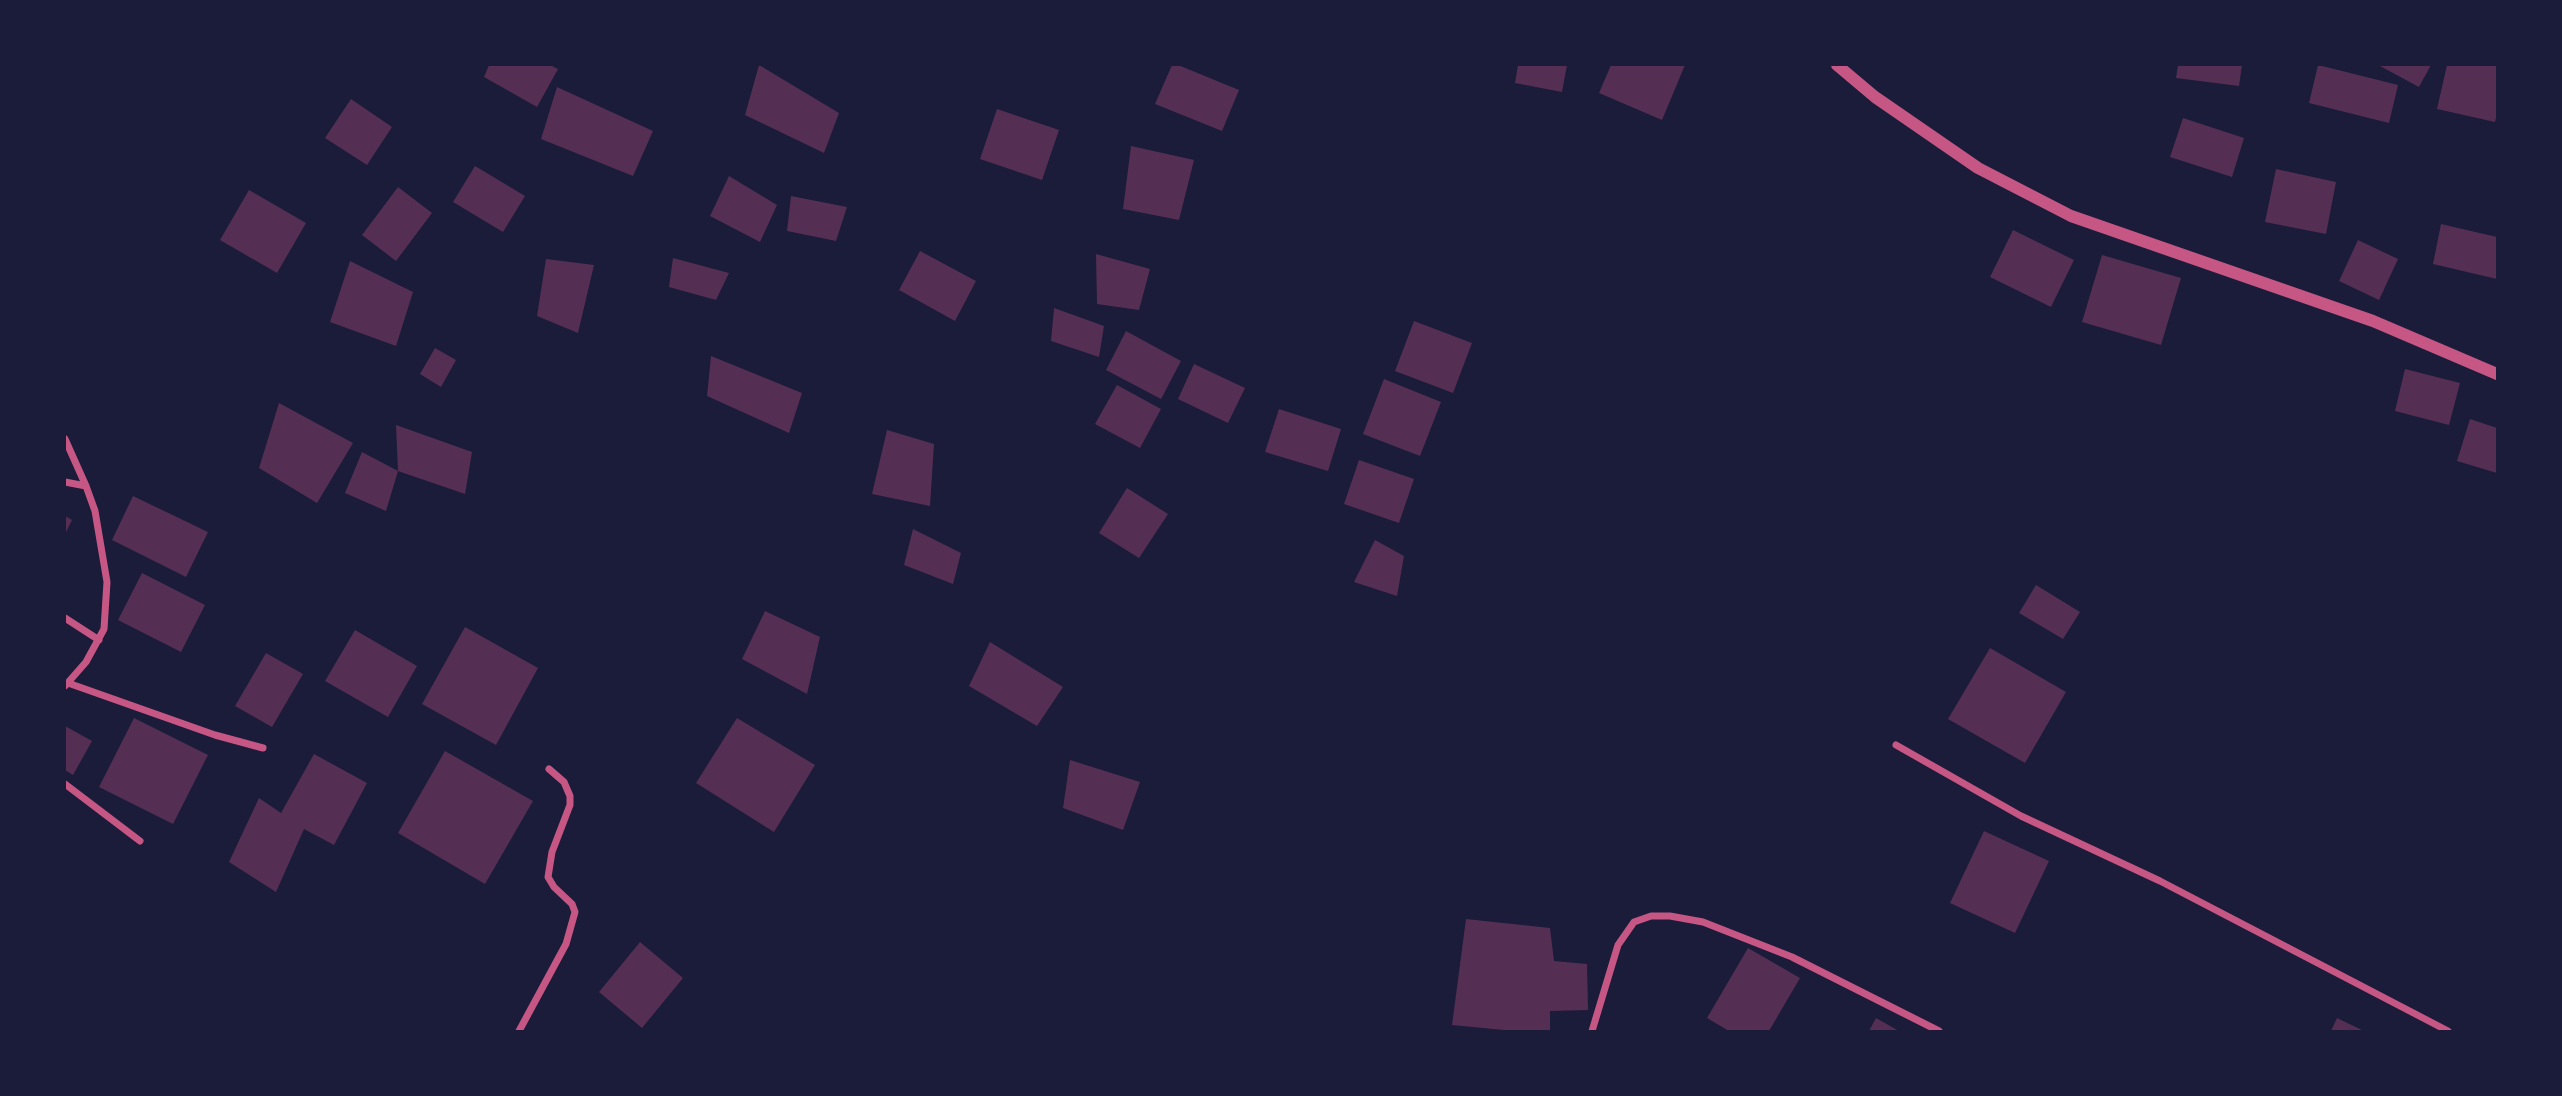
<!DOCTYPE html>
<html>
<head>
<meta charset="utf-8">
<style>
  body { margin:0 }
  #map { position:relative; width:2562px; height:1096px; overflow:hidden; background:#1b1b3a; font-family:Roboto,sans-serif }
  canvas { display:block }
  .frame { position:absolute; inset:0; border:66px solid #1b1b3a; pointer-events:none }
</style>
</head>
<body>
<div id="map">
<canvas width="2562" height="1096"></canvas>
<div class="frame"></div>
</div>
<script>
const ctx = document.querySelector('canvas').getContext('2d');
ctx.lineJoin = 'round';
function fill(path, color) {
  ctx.fillStyle = color;
  ctx.fill(path, 'evenodd');
}
function shape(rows) {
  const path = new Path2D();
  for (const r of rows) {
    path.moveTo(r[0], r[1]);
    for (let i = 2; i < r.length; i += 2) path.lineTo(r[i], r[i + 1]);
  }
  return path;
}
function stroke(path, color, width, dash) {
  ctx.strokeStyle = color;
  ctx.lineWidth = width;
  ctx.lineCap = dash ? 'butt' : 'round';
  ctx.setLineDash(dash || []);
  ctx.stroke(path);
}
fill(shape([
  [489,65,550,65,558,69,537,107,484,77],
  [759,65,839,113,824,153,745,115],
  [1172,65,1178,65,1239,90,1222,131,1155,104],
  [1518,65,1567,65,1562,92,1515,83],
  [1611,65,1685,65,1662,120,1599,93],
  [2178,65,2242,65,2239,86,2176,78],
  [2318,65,2398,85,2389,123,2309,103],
  [2378,65,2431,65,2419,87],
  [2447,65,2497,65,2497,113,2495,122,2437,109],
  [557,87,653,131,633,176,541,139],
  [351,99,392,127,367,165,325,138],
  [997,109,1059,130,1042,180,980,159],
  [2183,118,2244,138,2232,177,2170,157],
  [1131,146,1194,160,1179,220,1123,209],
  [475,166,525,196,503,232,453,202],
  [2276,169,2336,182,2326,234,2265,222],
  [729,176,777,205,760,242,710,216],
  [398,187,432,213,396,261,362,235],
  [249,190,306,223,277,273,220,240],
  [791,196,847,207,836,241,787,231],
  [2441,224,2497,237,2497,279,2433,264],
  [2013,230,2074,260,2051,307,1990,277],
  [2358,240,2398,259,2379,300,2339,281],
  [920,251,976,281,955,321,899,290],
  [1096,254,1150,269,1139,310,1097,304],
  [2102,255,2181,278,2161,345,2082,322],
  [673,258,729,273,716,300,669,287],
  [546,259,594,265,578,333,537,316],
  [350,261,413,292,396,346,330,322],
  [1054,308,1104,326,1099,357,1051,341],
  [1414,321,1472,343,1453,393,1395,371],
  [1126,331,1181,361,1161,399,1106,370],
  [435,348,456,360,441,387,420,374],
  [711,356,802,393,789,433,707,396],
  [1194,364,1245,388,1228,423,1178,399],
  [2405,369,2460,383,2449,425,2395,411],
  [1384,379,1441,402,1420,456,1363,434],
  [1117,385,1161,409,1140,448,1095,424],
  [279,403,353,443,317,503,259,468],
  [1279,409,1341,429,1328,471,1265,452],
  [2470,419,2497,428,2497,473,2457,461],
  [396,425,472,452,465,494,398,471],
  [887,430,934,444,930,506,872,494],
  [362,452,398,471,386,511,345,493],
  [1359,460,1414,479,1399,523,1344,504],
  [1127,488,1168,514,1139,558,1099,533],
  [133,496,208,532,186,577,112,540],
  [65,516,72,520,65,534],
  [913,529,961,553,953,584,904,565],
  [1375,540,1404,556,1397,596,1354,582],
  [142,573,205,605,181,652,118,620],
  [2036,585,2080,612,2063,639,2019,613],
  [765,611,820,637,807,694,742,659],
  [465,627,538,668,496,745,422,704],
  [355,630,417,666,388,717,325,681],
  [990,642,1063,687,1037,726,969,686],
  [1990,648,2066,692,2025,763,1948,719],
  [266,653,303,674,272,727,235,706],
  [134,718,208,755,173,824,99,787],
  [737,718,815,765,774,832,696,783],
  [65,726,92,741,73,775,65,770],
  [445,751,533,801,485,884,398,833],
  [314,754,367,783,334,845,304,829,276,892,229,862,259,798,281,813],
  [1070,760,1140,782,1123,830,1063,808],
  [1984,831,2049,861,2015,933,1950,903],
  [1466,919,1550,928,1554,961,1587,964,1588,1010,1550,1011,1550,1031,1514,1031,1452,1025],
  [640,942,683,978,642,1028,599,992],
  [1748,948,1800,978,1769,1031,1729,1031,1707,1018],
  [1876,1018,1899,1031,1869,1031],
  [2337,1018,2364,1031,2331,1031]
]), '#542f53');
stroke(shape([
  [65,439,86,486,95,511,107,582,104,629,86,662,65,686],
  [65,482,86,486],
  [65,618,99,640],
  [68,683,215,735,263,748],
  [1896,745,2021,816,2160,881,2448,1031],
  [65,784,140,841],
  [519,1031,566,944,575,912,572,904,554,887,548,877,552,852,570,805,570,796,564,782,549,769],
  [1592,1031,1618,945,1634,922,1651,916,1670,916,1703,922,1792,957,1939,1031]
]), '#c65784', 7);
stroke(shape([
  [1837,65,1875,97,1978,168,2071,216,2373,321,2497,374]
]), '#c65784', 12);
</script>
</body>
</html>
